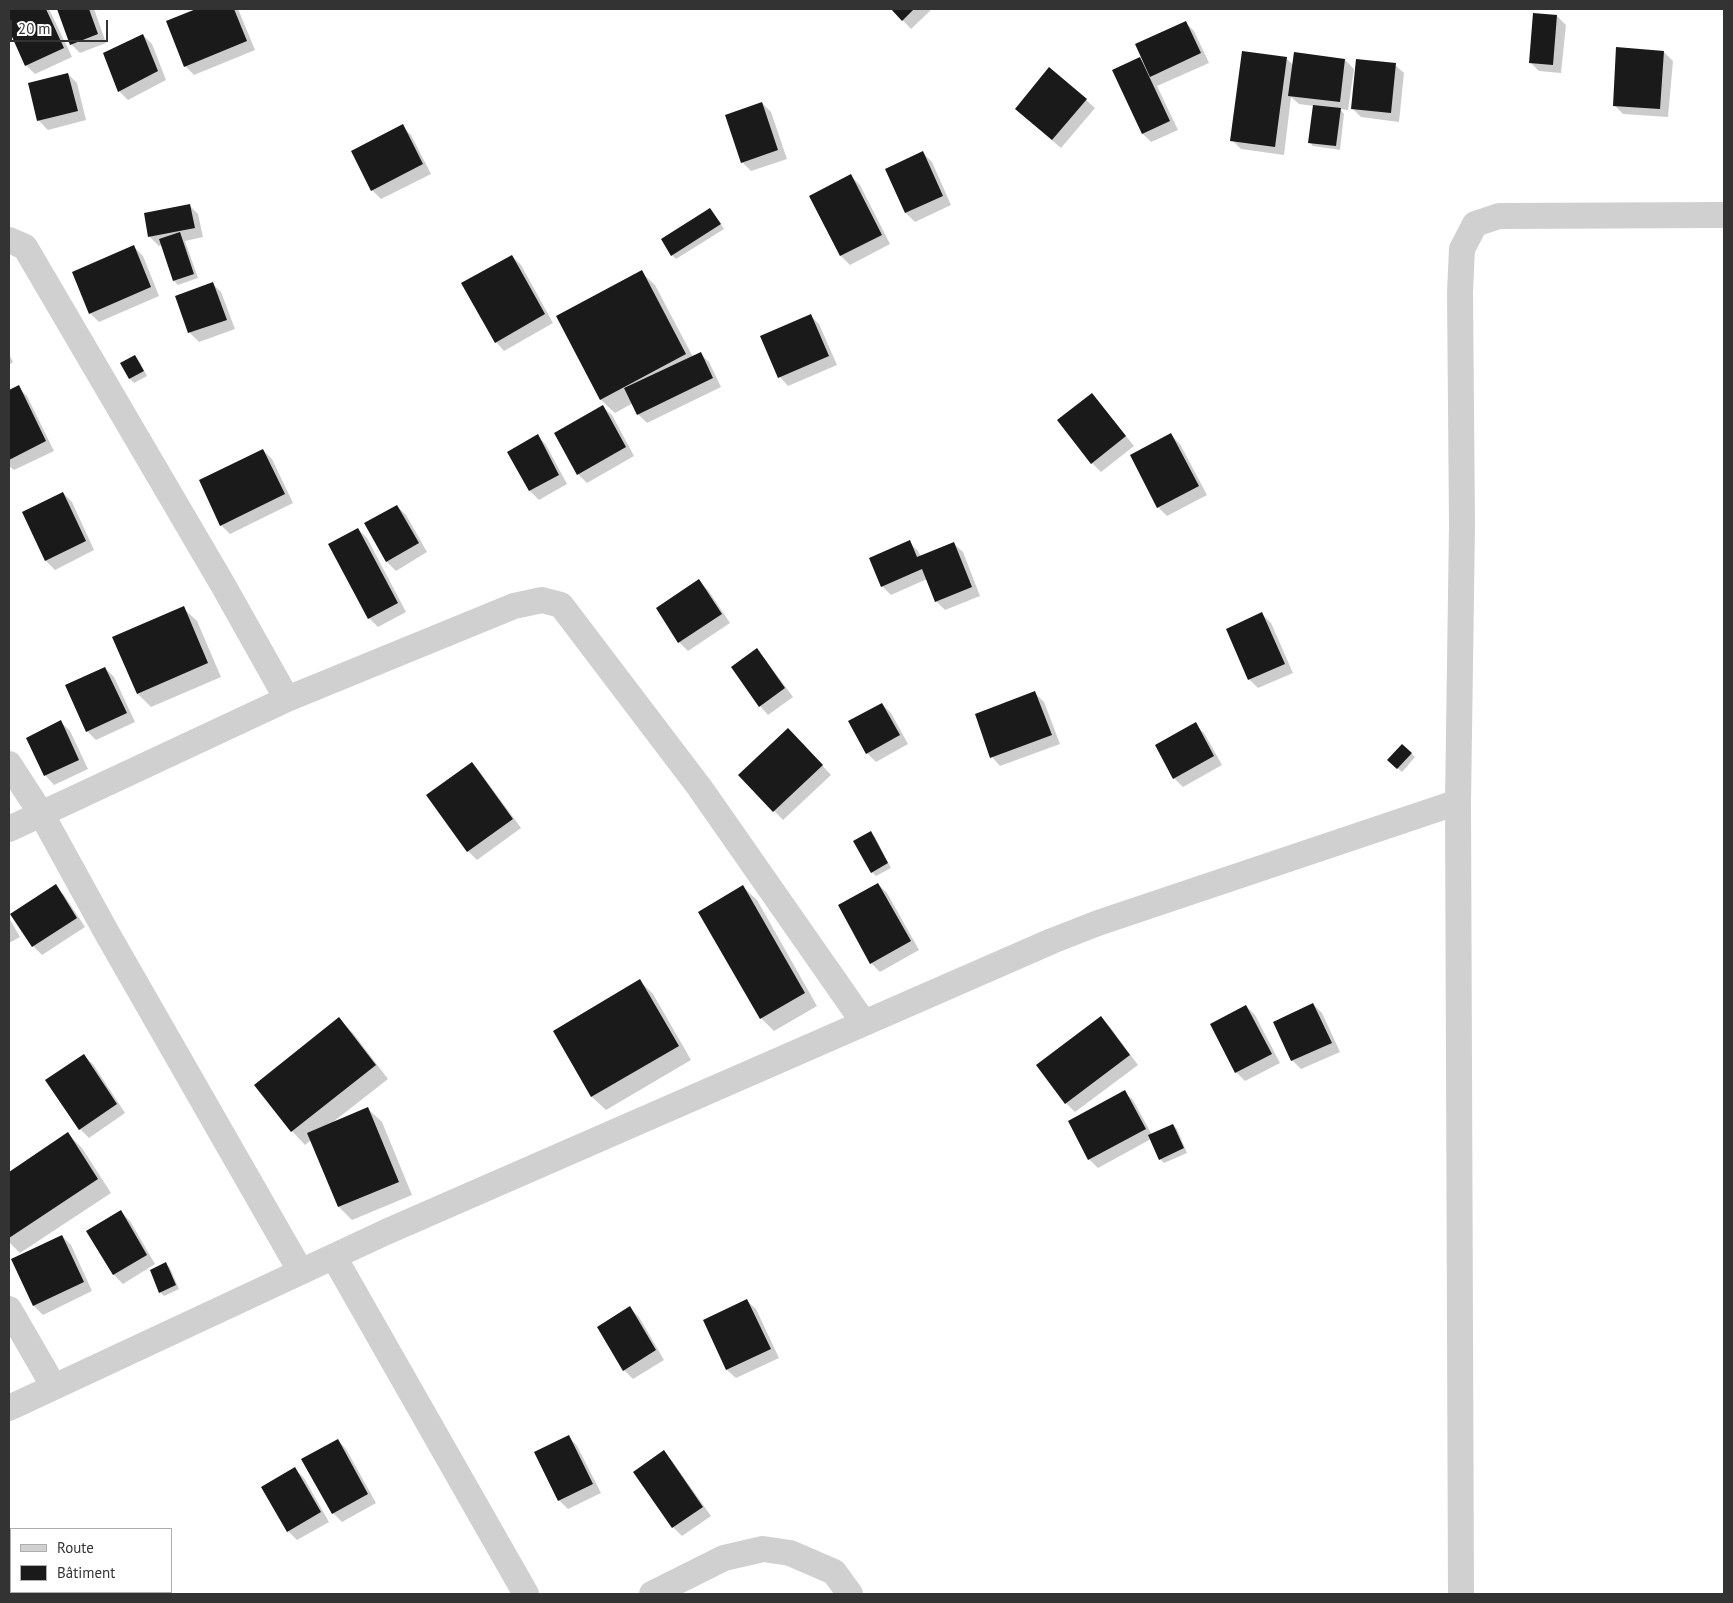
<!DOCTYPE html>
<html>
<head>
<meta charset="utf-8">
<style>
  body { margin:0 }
  #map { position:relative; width:1733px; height:1603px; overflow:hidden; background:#fff; font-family:"PT Sans",sans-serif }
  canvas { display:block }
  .frame { position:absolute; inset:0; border:10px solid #333; pointer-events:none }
  .legend { position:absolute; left:10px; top:1528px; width:162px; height:65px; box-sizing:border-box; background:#fff; border:1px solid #adadad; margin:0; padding:6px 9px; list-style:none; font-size:15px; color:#333 }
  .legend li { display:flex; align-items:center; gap:10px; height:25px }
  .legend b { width:25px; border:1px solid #adadad }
  .scale { position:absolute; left:10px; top:20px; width:98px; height:22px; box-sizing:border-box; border:2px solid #333; border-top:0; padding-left:6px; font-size:15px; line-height:18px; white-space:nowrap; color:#333; -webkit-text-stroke:4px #fff; paint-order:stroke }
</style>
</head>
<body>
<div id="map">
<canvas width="1733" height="1603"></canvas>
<div class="frame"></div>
<ul class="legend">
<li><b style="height:6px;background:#d0d0d0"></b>Route</li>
<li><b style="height:14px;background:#1a1a1a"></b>Bâtiment</li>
</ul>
<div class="scale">20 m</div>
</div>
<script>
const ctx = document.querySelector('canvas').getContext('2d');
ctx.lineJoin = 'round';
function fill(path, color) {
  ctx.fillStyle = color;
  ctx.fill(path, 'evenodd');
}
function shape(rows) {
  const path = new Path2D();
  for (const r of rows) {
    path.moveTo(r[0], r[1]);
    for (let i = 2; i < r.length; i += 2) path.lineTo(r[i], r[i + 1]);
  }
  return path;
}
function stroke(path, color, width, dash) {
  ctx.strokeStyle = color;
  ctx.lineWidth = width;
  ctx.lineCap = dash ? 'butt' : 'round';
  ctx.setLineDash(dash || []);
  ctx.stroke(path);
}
fill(shape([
  [9,9,49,9,72,57,35,74,26,65,9,27],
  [59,9,94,9,106,43,80,53,71,44],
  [200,9,238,9,255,50,194,75,186,67,167,22],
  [892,9,932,9,911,29],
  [1557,16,1566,25,1561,73,1539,71,1530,62],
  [1185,22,1194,31,1209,63,1157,86,1178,130,1151,142,1143,134,1139,58,1144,63],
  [143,35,152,44,166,80,128,100,119,91],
  [1664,52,1673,61,1668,117,1623,114,1614,105],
  [1286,58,1293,65,1345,60,1354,69,1348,110,1340,109,1344,114,1340,150,1313,146,1309,142,1314,106,1299,104,1291,97,1284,155,1241,149,1232,140],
  [1395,65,1404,73,1399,122,1361,117,1352,108],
  [68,74,77,83,86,120,48,130,39,121,30,84],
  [1086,100,1095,108,1061,148,1026,118],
  [762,103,771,112,787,159,751,171,742,162],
  [402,126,411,135,431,174,381,199,372,190],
  [923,153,932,162,951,205,915,222,906,213,887,170],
  [851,176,860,185,890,244,850,265,841,256,811,196],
  [189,205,198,214,203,237,185,241,198,278,178,285,174,281,162,245,159,246,150,237],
  [710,209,724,229,676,259,672,255],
  [134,247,143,256,159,296,99,322,90,313],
  [512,256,521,265,553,323,504,351,496,342],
  [641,272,655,285,693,357,700,353,709,362,721,387,647,423,638,414,633,403,615,413,601,400,558,317],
  [212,283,221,292,235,329,199,342,190,333,176,297],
  [810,315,819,324,837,365,788,386,780,377,762,337],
  [9,354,13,362,9,365],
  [135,357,139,361,147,376,134,383,130,379,122,364],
  [18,387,27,396,54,451,14,470,9,466,9,391],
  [1092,394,1134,446,1101,472,1092,463,1058,421],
  [603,407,612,415,634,456,587,483,578,474],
  [1171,435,1180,444,1207,495,1167,516,1158,507],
  [538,436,546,445,567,484,539,500,530,491,508,452],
  [263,450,272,459,293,503,230,534,221,525],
  [63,493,72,502,94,550,55,570,46,561,23,513],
  [397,506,406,515,427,552,396,571,387,562,366,524],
  [358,529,367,538,406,612,378,627,369,618],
  [909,542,918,551,921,557,954,544,963,552,980,596,945,610,936,601,927,579,891,595,882,586],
  [699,581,708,590,730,623,688,651,679,642],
  [183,608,197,621,221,677,151,707,138,694],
  [1262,614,1271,623,1293,673,1258,688,1249,679],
  [757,650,765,659,793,697,768,715,760,706],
  [105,668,114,677,135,722,96,740,87,731],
  [1035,693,1044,702,1060,744,1000,766,992,757],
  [882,704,891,713,908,744,876,762,867,753],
  [61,722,70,731,88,769,54,785,46,776,28,738],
  [1195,724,1204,733,1222,765,1183,787,1174,778],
  [797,738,831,775,783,820,740,775],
  [1403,746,1415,757,1402,772,1393,764],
  [472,763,480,772,521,828,477,860,468,851,428,795],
  [871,833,875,837,891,868,876,876,872,872],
  [878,884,887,893,919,950,880,972,871,963,840,906],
  [55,886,64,895,85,927,42,955,33,946,12,914],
  [743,887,757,900,817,1006,774,1031,761,1018],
  [9,918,20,937,9,943],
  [640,981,653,994,691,1060,606,1110,592,1097,554,1031],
  [1313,1004,1322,1013,1340,1052,1301,1069,1292,1060],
  [1246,1006,1255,1015,1280,1063,1245,1081,1236,1072],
  [1101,1018,1110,1027,1138,1065,1075,1112,1066,1103],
  [339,1019,353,1033,388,1079,333,1122,368,1109,382,1122,412,1195,352,1220,339,1207,311,1140,305,1145,292,1131],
  [84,1056,93,1064,125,1113,89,1138,80,1129],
  [1124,1092,1133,1100,1152,1135,1173,1125,1177,1129,1187,1153,1164,1163,1160,1159,1151,1139,1098,1168,1089,1159,1070,1122],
  [68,1134,82,1148,111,1193,20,1253,9,1242,9,1173],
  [121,1212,130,1221,155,1264,123,1284,114,1275,88,1232],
  [62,1236,71,1245,92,1291,43,1315,34,1306,13,1260],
  [166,1264,170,1268,179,1289,164,1296,160,1292],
  [747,1301,756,1309,779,1358,736,1378,727,1370,704,1321],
  [630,1308,639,1317,664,1360,633,1379,624,1370],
  [569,1437,577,1446,601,1493,568,1509,559,1500],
  [338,1440,346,1449,376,1503,342,1522,333,1513],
  [663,1452,672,1461,711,1516,682,1536,673,1527],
  [295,1469,304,1478,329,1522,297,1540,288,1531]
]), '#0003');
fill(shape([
  [9,9,46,9,64,48,25,66,9,30],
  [57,9,89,9,98,34,70,45],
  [196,9,234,9,247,41,184,67,166,21],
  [891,9,914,9,902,21],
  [1533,13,1557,15,1553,65,1529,63],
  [1186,21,1201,53,1150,77,1135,44],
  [143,34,158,71,118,92,103,53],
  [1616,47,1664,51,1660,109,1613,106],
  [1242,51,1287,57,1275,147,1230,141],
  [1294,52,1345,59,1340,102,1288,96],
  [1140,57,1170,121,1142,134,1112,70],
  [1356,59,1396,63,1391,113,1351,109],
  [1049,67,1087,99,1052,140,1015,109],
  [68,73,78,111,37,121,28,83],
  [762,102,778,150,741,163,725,115],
  [1313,105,1341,108,1336,146,1308,143],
  [403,124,423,164,371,191,351,151],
  [923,151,943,196,905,213,885,169],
  [851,174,882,235,840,256,809,196],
  [190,204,195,228,148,237,144,213],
  [710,208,721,224,671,256,661,239],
  [180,232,194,274,173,281,159,239],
  [134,245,151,287,89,314,72,272],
  [512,255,545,314,495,343,461,283],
  [642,270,686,354,600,400,556,316],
  [213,282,227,320,188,333,175,296],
  [811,314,829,356,778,378,760,336],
  [701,352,713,378,637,415,624,388],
  [135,355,144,371,129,379,120,363],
  [19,385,46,441,9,460,9,390],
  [1092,393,1126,436,1091,464,1057,420],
  [603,405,626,447,577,475,554,433],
  [1171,433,1199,486,1157,508,1130,455],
  [538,434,559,475,529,491,507,452],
  [263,449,285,494,220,526,199,480],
  [63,492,86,541,45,561,22,512],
  [397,505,419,543,386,562,364,523],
  [358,528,398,603,368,619,328,544],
  [910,540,917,557,954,542,972,587,935,602,922,569,881,587,869,558],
  [699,579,722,614,678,643,656,608],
  [184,606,208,663,137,694,112,637],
  [1262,612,1285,664,1248,680,1226,629],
  [757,648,785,688,759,707,731,667],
  [105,667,127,713,86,732,65,685],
  [1035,691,1052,735,990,758,975,714],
  [882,703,900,735,866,754,848,721],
  [61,720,79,760,44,776,26,738],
  [1196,722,1214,756,1173,779,1155,745],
  [788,728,823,765,773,812,738,775],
  [1402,744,1412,753,1397,769,1387,760],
  [472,762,513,819,467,852,426,795],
  [871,831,888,863,871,873,853,841],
  [878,883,911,941,870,964,838,905],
  [56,884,77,918,32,947,10,914],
  [743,885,805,993,760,1019,698,912],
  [640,979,679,1046,591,1097,553,1031],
  [1313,1003,1332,1043,1291,1061,1273,1022],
  [1246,1005,1272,1054,1235,1073,1210,1024],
  [1101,1016,1130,1055,1065,1104,1036,1065],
  [339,1017,376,1065,291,1132,254,1085],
  [84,1054,117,1104,79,1130,45,1080],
  [1125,1090,1146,1129,1088,1160,1068,1121],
  [368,1107,399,1182,338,1207,307,1133],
  [1173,1124,1184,1148,1159,1160,1148,1135],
  [68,1132,98,1179,9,1238,9,1172],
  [121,1210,147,1255,113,1275,86,1231],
  [62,1235,84,1282,33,1306,11,1259],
  [166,1262,176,1285,159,1293,150,1270],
  [747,1299,771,1349,726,1370,703,1320],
  [630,1306,656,1350,623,1371,597,1327],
  [569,1435,593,1484,558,1501,534,1452],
  [338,1439,368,1494,332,1514,301,1459],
  [664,1450,703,1507,672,1528,633,1472],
  [295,1467,321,1512,287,1532,261,1487]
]), '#1a1a1a');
stroke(shape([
  [9,240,25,247,223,585,287,699],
  [9,764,42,815,108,935,301,1272],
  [9,829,287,699,514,606,542,600,561,605,700,788,864,1023],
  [334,1257,526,1594],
  [9,1309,54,1387],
  [9,1408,386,1232,1052,941,1098,923,1458,802],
  [652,1594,724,1558,763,1549,790,1553,834,1572,850,1594],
  [1461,1594,1458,802,1462,525,1460,292,1462,249,1475,224,1499,216,1724,215]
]), '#d0d0d0', 26);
</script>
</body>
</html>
